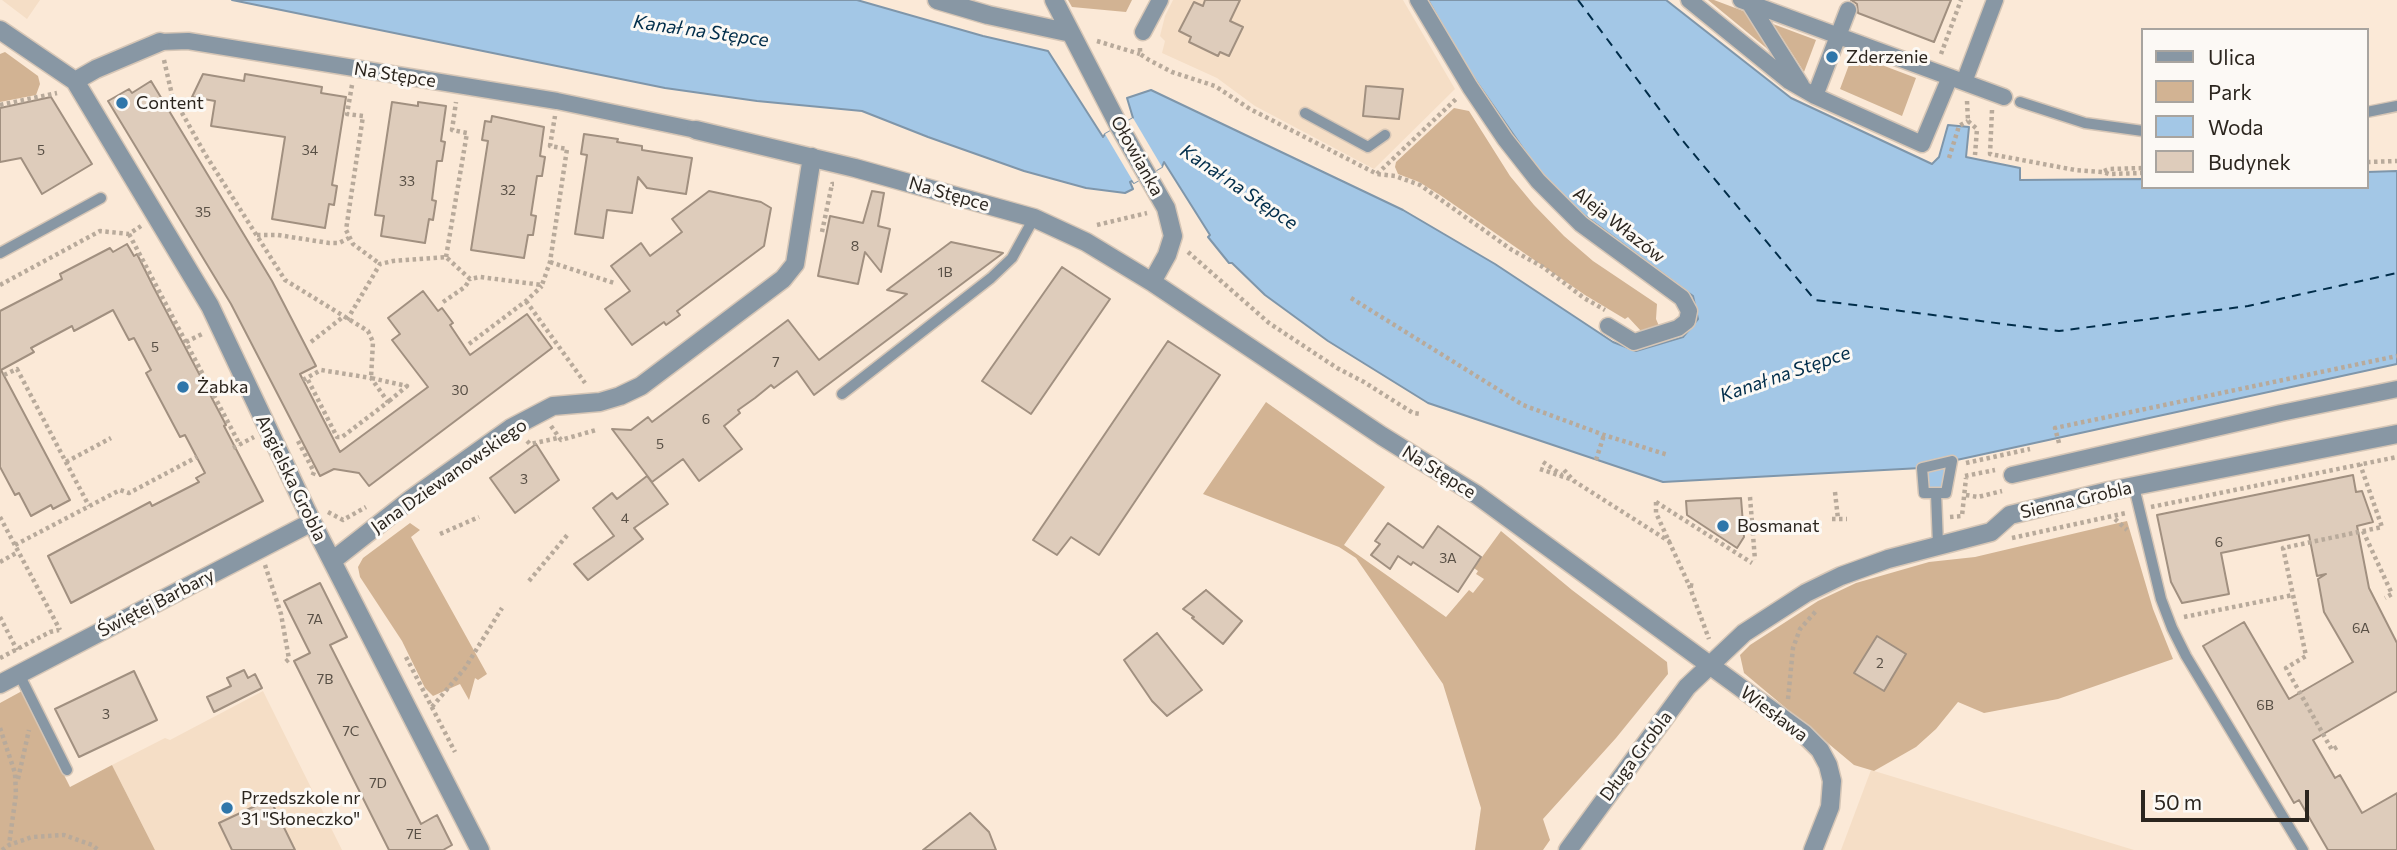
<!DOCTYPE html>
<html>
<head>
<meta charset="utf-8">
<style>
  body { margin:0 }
  #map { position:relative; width:2397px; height:850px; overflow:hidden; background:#fbe9d7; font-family:Commissioner,sans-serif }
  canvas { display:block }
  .legend { position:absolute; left:2141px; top:28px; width:228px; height:161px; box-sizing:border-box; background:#fcf9f5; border:2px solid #a8a49f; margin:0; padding:9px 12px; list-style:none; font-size:21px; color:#2b251e }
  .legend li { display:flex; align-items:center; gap:14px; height:35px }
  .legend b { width:35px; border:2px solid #a8a49f }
  .scale { position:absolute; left:2141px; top:790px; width:168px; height:32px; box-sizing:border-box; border:4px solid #2b251e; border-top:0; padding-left:9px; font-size:21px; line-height:24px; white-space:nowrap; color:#2b251e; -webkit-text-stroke:5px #fcf9f5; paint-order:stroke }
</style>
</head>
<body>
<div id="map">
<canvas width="2397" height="850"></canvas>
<ul class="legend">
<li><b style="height:9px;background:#8897a4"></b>Ulica</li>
<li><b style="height:19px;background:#d2b393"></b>Park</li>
<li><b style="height:19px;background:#a3c7e6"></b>Woda</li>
<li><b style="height:19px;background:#deccbb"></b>Budynek</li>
</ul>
<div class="scale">50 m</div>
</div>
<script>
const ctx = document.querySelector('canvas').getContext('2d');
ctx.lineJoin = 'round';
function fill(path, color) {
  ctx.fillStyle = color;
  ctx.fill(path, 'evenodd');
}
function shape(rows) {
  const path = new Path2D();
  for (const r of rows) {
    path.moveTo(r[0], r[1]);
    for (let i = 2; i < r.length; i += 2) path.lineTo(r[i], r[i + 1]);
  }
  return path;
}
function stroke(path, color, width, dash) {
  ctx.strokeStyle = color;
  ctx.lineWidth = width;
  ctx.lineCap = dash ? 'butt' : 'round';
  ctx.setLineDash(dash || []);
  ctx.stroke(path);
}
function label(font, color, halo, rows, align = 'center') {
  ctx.font = font + ' Commissioner,sans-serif';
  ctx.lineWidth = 6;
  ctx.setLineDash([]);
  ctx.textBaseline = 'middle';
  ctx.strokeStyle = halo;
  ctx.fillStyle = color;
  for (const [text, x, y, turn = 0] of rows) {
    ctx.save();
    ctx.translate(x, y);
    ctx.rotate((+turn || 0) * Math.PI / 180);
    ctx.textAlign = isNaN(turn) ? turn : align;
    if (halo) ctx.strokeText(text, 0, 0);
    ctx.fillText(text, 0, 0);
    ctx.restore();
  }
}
fill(shape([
  [2,0,40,0,27,19],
  [1173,0,1403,0,1455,89,1374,169,1255,106,1217,78,1162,53,1165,41,1160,36,1165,16],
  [263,691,342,850,155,850,112,765,165,738,170,740],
  [1871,770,2134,850,1841,850]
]), '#f5dec6');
fill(shape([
  [1068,0,1132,0,1126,12,1072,7],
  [1708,0,1714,0,1746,12,1770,51],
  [1773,24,1816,40,1804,72],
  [5,52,38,76,40,84,36,95,0,102,0,54],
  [1853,54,1916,78,1902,116,1840,89],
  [1454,108,1469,111,1510,176,1534,205,1564,236,1593,261,1657,304,1656,319,1659,326,1641,331,1628,317,1625,319,1585,295,1440,195,1419,182,1398,174,1395,167,1396,162],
  [1266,402,1385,487,1344,545,1446,617,1469,590,1473,593,1484,579,1476,574,1478,571,1474,568,1501,531,1572,590,1667,662,1668,674,1616,738,1543,819,1550,840,1543,850,1475,850,1481,808,1443,684,1356,558,1339,547,1203,494],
  [2127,521,2153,609,2173,659,2058,699,1984,713,1958,702,1936,729,1916,747,1874,771,1854,765,1744,673,1740,655,1750,645,1818,601,1856,583,1929,562,1975,557],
  [410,523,420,530,411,537,487,674,478,680,475,678,469,700,460,684,433,696,425,688,402,641,360,577,358,567,363,558],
  [22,691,70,787,112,765,155,850,0,850,0,703]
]), '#d2b393');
const water = shape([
  [232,0,857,0,983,36,1048,51,1103,137,1105,134,1133,118,1127,98,1151,90,1403,210,1495,264,1613,342,1636,351,1683,337,1698,319,1693,296,1584,215,1543,177,1465,65,1428,0,1666,0,1791,98,1932,164,1939,157,1948,125,1969,127,1966,157,2020,168,2020,180,2143,179,2143,187,2367,187,2367,172,2397,171,2397,364,1952,461,1946,493,1924,493,1921,468,1663,482,1428,403,1328,341,1265,295,1232,263,1229,263,1208,237,1210,235,1164,162,1162,167,1134,183,1132,181,1130,182,1133,189,1125,193,1086,188,1024,171,928,137,862,111,757,101,665,88,232,0]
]);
fill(water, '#a3c7e6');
stroke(water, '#7f96aa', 2);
fill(shape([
  [1133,118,1162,167,1134,183,1105,134]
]), '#fbe9d7');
stroke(shape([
  [1578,0,1683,141,1815,300,2059,331,2248,306,2397,273]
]), '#012d4a', 2, [9, 7]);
const building = shape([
  [1205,0,1240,0,1230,21,1243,27,1229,56,1220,52,1218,56,1189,42,1191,37,1179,31,1194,2,1203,6,1205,0],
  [1851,0,1951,0,1934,42,1858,13,1857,4,1851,0],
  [203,74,244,81,245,74,322,87,321,93,346,97,332,185,337,186,334,205,329,204,325,228,272,219,285,137,211,126,215,101,192,97,203,74],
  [151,81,272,281,316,366,300,374,340,452,428,387,392,340,400,334,388,318,423,291,438,311,442,308,453,323,450,325,470,355,527,314,552,348,369,486,359,473,334,469,320,476,231,304,108,101,129,89,132,93,151,81],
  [1366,86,1403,89,1399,119,1363,116,1366,86],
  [51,97,92,164,42,194,21,158,0,162,0,108,51,97],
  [392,102,418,106,418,102,446,106,441,141,445,142,442,161,437,161,432,200,436,201,433,220,429,219,425,243,381,236,384,216,375,215,392,102],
  [492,116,544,127,540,156,545,157,542,176,537,176,531,215,536,216,533,235,528,235,524,258,471,250,488,141,482,140,485,121,491,122,492,116],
  [584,134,618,139,617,142,642,146,642,150,692,158,686,194,647,188,638,177,632,213,607,210,603,238,575,234,587,155,581,154,584,134],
  [709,191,761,202,771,208,764,246,677,311,680,315,666,325,664,322,632,345,605,309,630,291,611,266,641,243,650,256,682,232,672,219,709,191],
  [872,191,884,193,878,226,890,229,881,272,865,252,858,284,818,276,830,216,863,223,872,191],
  [951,242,1003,253,814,395,797,371,774,388,771,385,755,398,738,410,740,413,724,426,742,449,699,481,683,459,652,482,612,429,631,430,648,417,652,422,788,320,819,360,907,294,887,290,951,242],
  [127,244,134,256,137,254,154,288,226,425,224,426,263,501,71,603,48,556,150,502,152,506,199,482,196,478,205,473,185,435,180,437,146,373,151,370,134,338,129,340,113,310,74,331,72,326,31,348,34,352,1,370,70,500,53,509,51,505,31,516,19,493,15,495,0,467,0,311,62,279,60,274,110,248,113,252,127,244],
  [1062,267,1110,299,1031,414,982,381,1062,267],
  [1168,341,1220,375,1099,555,1071,537,1057,555,1033,540,1168,341],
  [536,444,559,480,515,513,490,478,536,444],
  [2353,475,2356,492,2362,491,2373,522,2357,526,2369,588,2397,643,2397,691,2313,740,2335,778,2340,775,2362,813,2397,793,2397,850,2328,850,2299,800,2294,803,2203,646,2244,622,2289,699,2353,662,2324,612,2318,579,2326,574,2317,576,2309,535,2221,553,2229,594,2182,603,2171,582,2157,515,2353,475],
  [647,476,668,504,634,528,643,539,588,580,574,564,614,536,593,508,612,493,617,499,647,476],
  [1741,498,1744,537,1737,548,1687,515,1686,501,1741,498],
  [1388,523,1423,548,1438,526,1481,557,1458,592,1413,562,1411,565,1398,556,1390,569,1371,555,1380,544,1375,541,1388,523],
  [320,583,347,637,330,645,421,824,437,815,452,845,443,850,389,850,294,661,310,653,284,601,320,583],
  [1206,590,1242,621,1223,644,1192,618,1194,617,1183,609,1206,590],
  [1157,633,1202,690,1167,716,1152,701,1124,660,1157,633],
  [1877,636,1906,654,1884,691,1854,673,1877,636],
  [244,670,248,678,255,674,262,688,214,712,207,697,231,686,227,678,244,670],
  [134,671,157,720,79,757,55,709,134,671],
  [270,799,295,850,232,850,219,823,270,799],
  [970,813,989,832,996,850,923,850,970,813]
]);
fill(building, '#deccbb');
stroke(building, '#a19080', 2);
const service = shape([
  [2020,102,2085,123,2143,131],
  [2367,112,2397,106],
  [1305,113,1368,147,1385,135],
  [0,253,101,198],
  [842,394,991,278,1012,258,1034,218],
  [1952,461,1946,493,1924,493,1922,468,1952,461],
  [2134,487,2161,599,2172,628,2186,656,2303,850],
  [1936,493,1938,545],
  [19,674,67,770]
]);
const pedestrian = shape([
  [1418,0,1470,87,1505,139,1538,181,1581,224,1682,298,1689,311,1687,321,1678,328,1634,342,1608,326],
  [1689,0,1789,81,1815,96,1922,144,1950,77],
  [1741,0,2004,97],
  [1748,1,1801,85],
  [1143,32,1160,0],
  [160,42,188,41,557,101,696,130],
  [1964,82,1995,0],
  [1815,96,1848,10],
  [2012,475,2281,413,2397,389]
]);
const minor = shape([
  [937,0,988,15,1071,33],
  [1054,0,1119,126,1166,208,1173,236,1167,255,1152,282],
  [0,30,75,81,210,306,312,522,480,850],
  [75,81,96,69,160,42],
  [696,130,855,168,1034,218,1086,242,1152,282,1382,436,1477,495,1804,734,1820,750,1828,765,1832,781,1830,807,1813,850],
  [332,561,411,499,511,428,553,406,600,402,620,396,641,386,783,279,795,264,812,157],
  [0,684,312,522],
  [1568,850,1687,687,1744,633,1806,593,1841,576,1888,559,1991,532,2010,515,2109,491,2397,434]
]);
stroke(service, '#d6c6b6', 13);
stroke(pedestrian, '#d6c6b6', 19);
stroke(minor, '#d6c6b6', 21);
stroke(shape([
  [1097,41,1140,54],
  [1140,48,1140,54,1149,60,1172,72,1215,86,1250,109,1377,174,1395,176,1420,185,1512,250,1543,267,1584,298,1605,310],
  [1941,54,1961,0],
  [164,60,172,95,205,154,285,280,368,331,373,342,371,378,407,386,388,402],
  [352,85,347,114,363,116,346,230,353,244,380,264],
  [1967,101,1968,121],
  [0,105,57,93],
  [1992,110,1990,154,2075,170,2103,172,2109,174,2143,173],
  [1968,121,1977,129,1975,155],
  [1949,158,1959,126,1968,121],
  [2367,162,2397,161],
  [2104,171,2109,169,2143,168],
  [1377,174,1456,99],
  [1097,225,1147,213],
  [822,232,832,184,834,184],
  [129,234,240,445],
  [257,235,278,235,329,243,339,243,349,238],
  [1188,252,1269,323,1337,368,1364,382,1413,413,1420,414],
  [446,257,467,133,452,130,456,102],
  [550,262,614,283],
  [0,285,100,231,129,234,141,226],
  [1351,298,1523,405,1604,435,1668,455],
  [526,301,585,383],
  [443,302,465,287,470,279],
  [347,320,380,264,393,261,446,257,470,279,480,277,542,285,550,262,567,149,550,146,555,116],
  [186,342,204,333],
  [311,342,343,317],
  [469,344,526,301,542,286],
  [4,375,17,369,89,506],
  [303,380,321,370,371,378,388,402,342,437,337,437,307,378],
  [551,426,561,440,596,430],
  [298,441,314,472,312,477],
  [527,441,530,444,558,438],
  [2059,443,2055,428,2397,356],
  [233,448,254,437],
  [1596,460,1604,435],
  [66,462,111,438],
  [1543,462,1562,475],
  [1966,463,2030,449],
  [1540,469,1573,480],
  [1564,470,1574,481,1670,542],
  [1965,476,1995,470],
  [1835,492,1838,519],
  [1966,495,1978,497,2002,491],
  [1750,497,1755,560],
  [1656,502,1752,563],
  [1656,502,1656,513,1689,585,1695,586],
  [2151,507,2397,457],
  [328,512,343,520,366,507],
  [0,517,60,630],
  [1950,517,1962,516,1966,478],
  [1832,519,1847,519],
  [2115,519,2127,530],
  [2363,531,2392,594,2385,598],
  [440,534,479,517],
  [2012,538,2126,513],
  [15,545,120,490,129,493,197,457],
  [0,562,18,552],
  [265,565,281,614,289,659,283,664],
  [529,581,569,533],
  [1689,585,1709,639],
  [0,617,17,650],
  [2184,617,2293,595],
  [406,657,455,752],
  [0,658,50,632,59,630],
  [1788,699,1793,648,1800,629,1816,611],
  [432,707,465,668,502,608],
  [0,728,15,773,16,794,9,845],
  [2337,747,2332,750,2286,668,2306,656,2283,548,2382,527,2360,464],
  [18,779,29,730],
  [2,850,9,845,32,837,64,835,92,845,98,850]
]), '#b8aa9b', 4.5, [3.5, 3.5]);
stroke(service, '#8897a4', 10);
stroke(pedestrian, '#8897a4', 16);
stroke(minor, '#8897a4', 18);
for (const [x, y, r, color] of [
  [1832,57,7,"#2f76aa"],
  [122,103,7,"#2f76aa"],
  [183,387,7,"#2f76aa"],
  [1723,526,7,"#2f76aa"],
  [227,808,7,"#2f76aa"]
]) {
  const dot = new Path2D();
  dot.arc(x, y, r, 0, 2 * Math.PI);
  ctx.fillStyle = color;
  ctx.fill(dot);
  stroke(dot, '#fcf9f5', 2.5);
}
label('14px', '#584f45', null, [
  ["5",41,150],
  ["34",310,150],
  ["33",407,181],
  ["32",508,190],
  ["35",203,212],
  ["8",855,246],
  ["1B",945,272],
  ["5",155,347],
  ["7",776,362],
  ["30",460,390],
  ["6",706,419],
  ["5",660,444],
  ["3",524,479],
  ["4",625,518],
  ["6",2219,542],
  ["3A",1448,558],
  ["7A",315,619],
  ["6A",2361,628],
  ["2",1880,663],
  ["7B",325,679],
  ["6B",2265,705],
  ["3",106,714],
  ["7C",351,731],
  ["7D",378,783],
  ["7E",414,834]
]);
label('18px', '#2b251e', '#fcf9f5', [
  ["Zderzenie",1846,57],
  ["Content",136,103],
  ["Żabka",197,387],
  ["Bosmanat",1737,526],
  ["Przedszkole nr",241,798],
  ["31 \"Słoneczko\"",241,819]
], 'left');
label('18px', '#2b251e', '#fcf9f5', [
  ["Na Stępce",395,75,9],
  ["Ołowianka",1137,156,61],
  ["Na Stępce",949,194,16],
  ["Aleja Włazów",1619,225,38],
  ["Na Stępce",1439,472,32],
  ["Jana Dziewanowskiego",449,476,-35],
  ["Angielska Grobla",291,478,64],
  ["Sienna Grobla",2076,500,-13],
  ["Świętej Barbary",156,603,-27],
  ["Wiesława",1774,714,37],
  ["Długa Grobla",1636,756,-53]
]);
label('italic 19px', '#012d4a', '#fcf9f5', [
  ["Kanał na Stępce",701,31,8],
  ["Kanał na Stępce",1239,187,34],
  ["Kanał na Stępce",1785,374,-19]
]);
</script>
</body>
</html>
